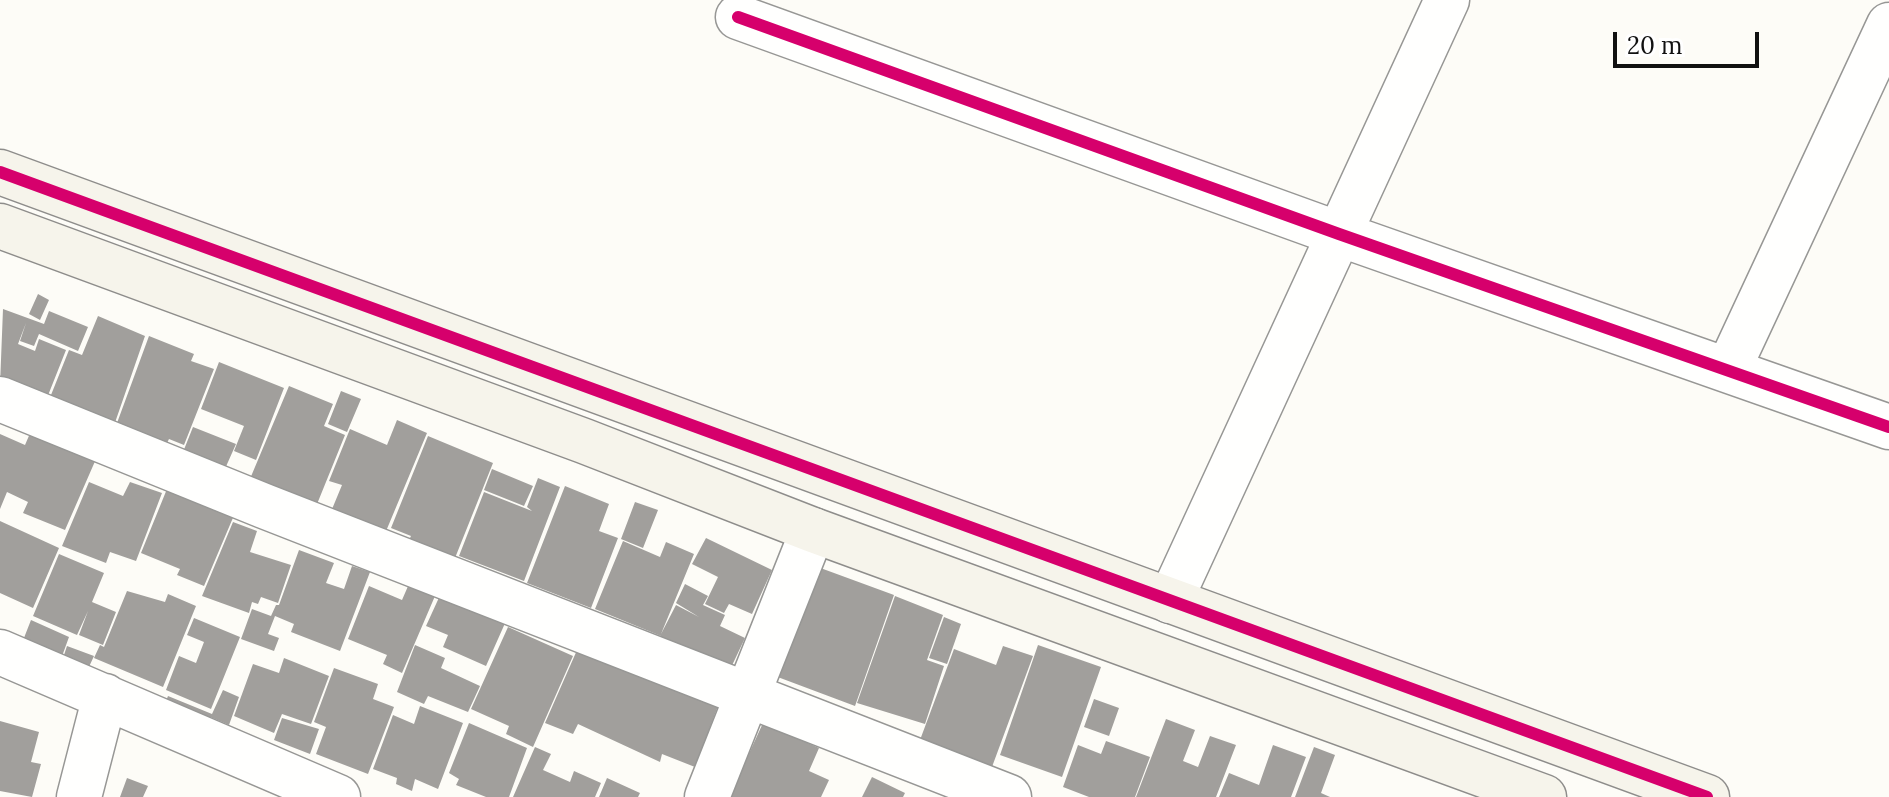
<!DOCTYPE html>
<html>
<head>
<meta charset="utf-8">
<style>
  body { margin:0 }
  #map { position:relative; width:1889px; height:797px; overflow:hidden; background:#fdfcf7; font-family:Lora,serif }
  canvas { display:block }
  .scale { position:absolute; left:1613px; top:32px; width:146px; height:36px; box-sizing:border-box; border:4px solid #111; border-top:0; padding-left:10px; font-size:24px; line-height:28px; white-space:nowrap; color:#111; -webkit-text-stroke:6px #fff; paint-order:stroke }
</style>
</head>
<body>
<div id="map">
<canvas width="1889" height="797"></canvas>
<div class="scale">20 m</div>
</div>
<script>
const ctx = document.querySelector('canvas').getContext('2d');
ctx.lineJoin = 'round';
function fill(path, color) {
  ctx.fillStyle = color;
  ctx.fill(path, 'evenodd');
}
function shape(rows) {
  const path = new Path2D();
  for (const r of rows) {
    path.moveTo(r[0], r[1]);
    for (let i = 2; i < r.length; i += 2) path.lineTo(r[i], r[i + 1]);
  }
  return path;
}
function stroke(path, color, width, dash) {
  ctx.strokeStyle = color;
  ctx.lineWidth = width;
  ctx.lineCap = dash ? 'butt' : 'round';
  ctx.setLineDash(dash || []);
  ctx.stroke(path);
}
fill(shape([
  [38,294,49,300,40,320,29,314],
  [3,309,44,324,49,311,88,327,78,351,39,334,34,346,20,341,26,323,18,344,35,351,39,339,66,350,45,403,0,385],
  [98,316,145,336,110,437,45,410,69,350,82,355],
  [149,336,194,354,191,361,214,369,184,445,169,439,167,443,117,423],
  [219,362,284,388,256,460,234,451,244,426,201,409],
  [289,386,333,404,324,426,345,435,313,514,247,486],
  [341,391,361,399,347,432,328,424],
  [397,420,427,433,384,536,330,514,342,485,329,481,350,429,387,445],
  [193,427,236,444,220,480,179,462],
  [31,431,96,459,65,530,23,513,28,502,7,492,0,509,0,434,25,445],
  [428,436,493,463,453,563,407,544,411,536,391,528],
  [492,469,533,486,524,506,484,490],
  [538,478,560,487,524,581,459,556,484,492,532,511,527,507],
  [89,482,123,496,130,482,162,493,136,561,110,552,106,563,62,546],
  [169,484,235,513,204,586,177,575,180,569,141,553],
  [565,486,609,504,599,531,618,538,591,608,527,583],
  [635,502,658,510,643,548,621,539],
  [0,521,59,548,33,608,0,593],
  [233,522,257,531,250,552,291,565,278,603,261,597,258,604,252,602,249,613,202,596],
  [706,538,772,570,752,614,729,604,724,613,705,604,718,577,692,564],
  [623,541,660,557,666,542,694,554,661,634,676,605,699,617,676,603,685,584,708,596,703,605,725,615,720,626,745,638,727,676,658,643,661,636,595,609],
  [299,550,334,563,326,583,344,589,352,566,370,572,340,651,291,632,294,624,275,616,268,634,279,638,274,651,241,639,252,609,271,616,276,605,279,605],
  [59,554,104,573,92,602,116,612,103,645,79,635,88,611,77,635,33,616],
  [815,566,894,595,855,706,775,676],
  [412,577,438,589,402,673,383,664,387,655,348,639,369,586,402,600],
  [127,591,165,602,168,594,196,606,163,687,94,658,100,645,104,647],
  [442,591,506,621,486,666,443,647,448,635,426,626],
  [895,596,943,615,927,660,944,666,925,724,857,703],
  [944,617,961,624,947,664,929,658],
  [194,618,240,637,211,709,166,690,179,656,196,663,204,642,187,635],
  [31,620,69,637,61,659,22,643],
  [508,627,573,656,533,747,506,734,509,726,471,709],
  [581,641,680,683,677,691,718,706,695,767,662,754,660,762,578,724,573,734,545,723],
  [415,645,445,658,441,668,480,686,468,712,428,696,424,704,397,692],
  [1038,645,1101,667,1062,777,1000,755],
  [67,646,94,656,88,669,63,658],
  [1003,646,1033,656,989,775,917,748,954,649,996,665],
  [284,658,329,676,311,724,282,714,274,733,234,716,253,664,279,673],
  [334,668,378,684,373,699,394,707,368,774,316,754,326,727,314,722],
  [223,690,239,697,229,725,210,717,205,729,162,711,168,696,212,714],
  [1094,699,1119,708,1109,736,1084,727],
  [420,706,463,723,438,789,415,779,412,791,396,784,397,778,373,769,393,715,414,724],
  [282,718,319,729,310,754,274,740],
  [1166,719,1195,730,1183,761,1198,767,1210,736,1236,745,1216,797,1136,797],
  [0,721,39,732,31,762,41,764,32,797,0,791],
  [469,723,527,748,509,797,486,797,456,785,459,779,449,773],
  [763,723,819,748,809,771,829,780,821,797,729,797],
  [1106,741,1150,757,1135,797,1089,797,1063,787,1078,745,1101,754],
  [1273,745,1306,757,1291,797,1219,797,1229,773,1259,785],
  [535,747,551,754,543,770,570,782,574,771,601,783,595,797,513,797],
  [1314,747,1335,755,1321,793,1330,797,1295,797],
  [872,777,905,793,903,797,862,797],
  [127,778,148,786,143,797,120,797],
  [607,778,640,793,638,797,599,797]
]), '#a19f9c');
const street = shape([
  [738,17,1339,234,1889,427],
  [1728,370,1889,25],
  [0,399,264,506,1009,797],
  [1170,601,1447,0],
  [0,652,338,797],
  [79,797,105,696],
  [707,797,813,530]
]);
const secondary = shape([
  [0,172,1707,797],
  [0,226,584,441,813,530,1544,797]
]);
stroke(street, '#979795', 47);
stroke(secondary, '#8e8d8b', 47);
stroke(street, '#fffffe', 44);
stroke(secondary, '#f6f4eb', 44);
stroke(shape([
  [738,17,1339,234,1889,427],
  [0,172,1707,797]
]), '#d6006c', 12);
</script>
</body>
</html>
